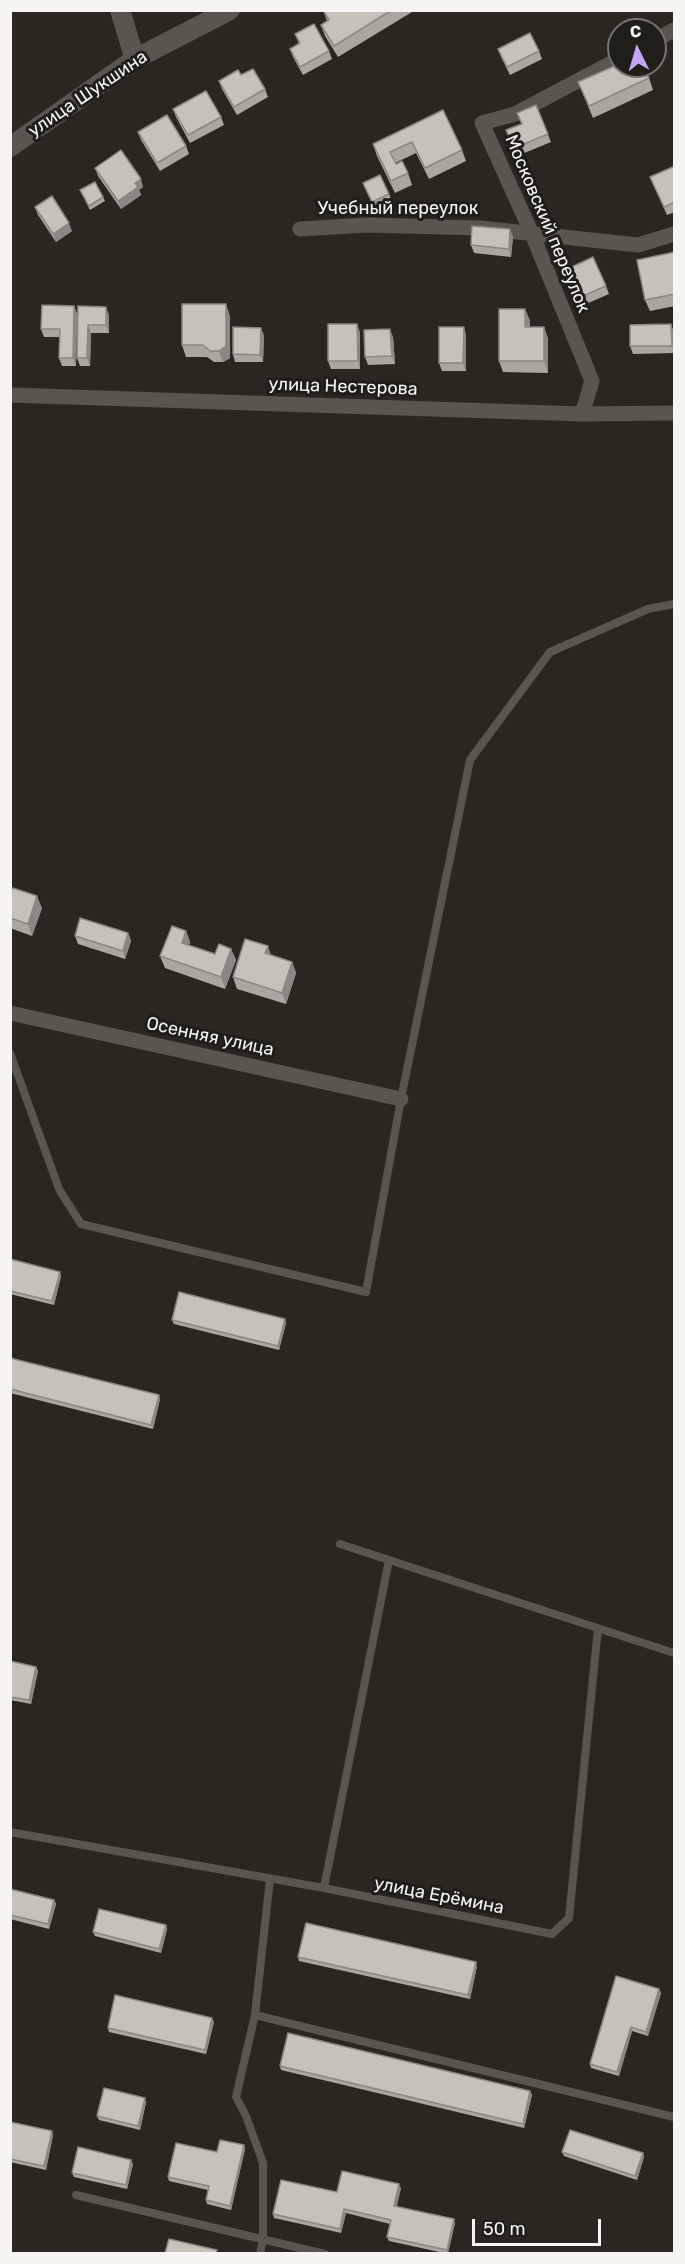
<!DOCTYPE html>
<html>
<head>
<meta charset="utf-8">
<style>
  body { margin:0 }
  #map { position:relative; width:685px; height:2264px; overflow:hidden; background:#2a2721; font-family:Rubik,sans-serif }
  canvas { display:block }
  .frame { position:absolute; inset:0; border:12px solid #f6f5f1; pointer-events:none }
  .north { position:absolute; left:607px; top:18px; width:60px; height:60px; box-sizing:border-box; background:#201e18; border:2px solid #76746f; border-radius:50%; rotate:355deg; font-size:16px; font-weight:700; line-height:24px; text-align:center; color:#f6f5f1 }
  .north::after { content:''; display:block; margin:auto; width:21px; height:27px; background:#c4a7f1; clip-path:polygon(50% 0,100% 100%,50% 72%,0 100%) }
  .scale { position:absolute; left:472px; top:2219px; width:129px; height:27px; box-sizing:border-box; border:3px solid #f6f5f1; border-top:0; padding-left:8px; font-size:18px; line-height:21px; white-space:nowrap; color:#f6f5f1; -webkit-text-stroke:4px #201e18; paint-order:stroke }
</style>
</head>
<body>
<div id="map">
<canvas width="685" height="2264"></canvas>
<div class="frame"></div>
<div class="north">С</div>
<div class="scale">50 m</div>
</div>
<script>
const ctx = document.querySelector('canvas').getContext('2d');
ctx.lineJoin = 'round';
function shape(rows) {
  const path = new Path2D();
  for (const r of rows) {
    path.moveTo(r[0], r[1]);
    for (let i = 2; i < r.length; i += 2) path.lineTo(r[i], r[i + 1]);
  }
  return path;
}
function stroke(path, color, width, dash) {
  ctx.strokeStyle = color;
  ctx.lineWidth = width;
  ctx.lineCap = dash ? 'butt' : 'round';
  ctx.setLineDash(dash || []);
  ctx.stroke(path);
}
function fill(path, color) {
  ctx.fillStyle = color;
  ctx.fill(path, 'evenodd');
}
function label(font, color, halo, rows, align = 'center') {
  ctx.font = font + ' Rubik,sans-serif';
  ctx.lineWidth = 6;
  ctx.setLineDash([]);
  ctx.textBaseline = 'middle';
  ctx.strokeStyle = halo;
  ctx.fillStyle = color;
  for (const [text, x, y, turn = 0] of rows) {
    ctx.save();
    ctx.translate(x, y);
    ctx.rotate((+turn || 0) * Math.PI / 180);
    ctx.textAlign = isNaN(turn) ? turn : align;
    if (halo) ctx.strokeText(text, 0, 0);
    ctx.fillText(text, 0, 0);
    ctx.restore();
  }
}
stroke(shape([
  [10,1053,59,1189,81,1224,366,1292,401,1099,470,760,550,652,648,609,674,604],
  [340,1544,674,1653],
  [10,1832,324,1888,552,1934,569,1918,598,1628],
  [324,1888,389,1560],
  [255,2015,674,2117],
  [76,2195,325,2254],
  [260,2254,263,2239,263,2163,246,2116,236,2097,255,2015,270,1879]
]), '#58564e', 8);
stroke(shape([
  [655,40,674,30],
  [300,229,367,225,480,228,638,245,674,234],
  [10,395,582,414,674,413],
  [582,414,592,381,532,234,482,123,515,114,619,59],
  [10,1013,401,1099]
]), '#58564e', 15);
stroke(shape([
  [120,10,135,59],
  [10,147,135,59,230,10]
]), '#58564e', 20);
fill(shape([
  [323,10,411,10,412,12,338,57,325,36,321,25,327,21],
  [295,34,329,51,332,59,303,75,293,57,290,49,299,44],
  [498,49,539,51,542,59,510,75,501,57],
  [241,75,265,89,268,97,237,115,222,89,219,81],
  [649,78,653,90,593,118,578,82],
  [536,105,551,142,517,156,506,130,521,124],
  [173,109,221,117,224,125,190,143,176,117],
  [443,110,462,150,466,161,429,179,416,153,395,163,408,173,412,185,395,193,377,156,373,144],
  [138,132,186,146,189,154,160,171,141,140],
  [675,166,675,212,667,215,650,177],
  [95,168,143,187,139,190,141,195,121,209,98,176],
  [363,183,389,194,392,202,375,210],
  [80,190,103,197,105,201,90,210],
  [35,207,72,231,56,242,38,215],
  [513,237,511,257,474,253,471,245],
  [675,252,675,306,650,311,645,300],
  [563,271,606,286,609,294,579,307],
  [74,306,77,314,76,366,62,366,59,358,60,337,44,337,41,329],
  [78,306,109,315,109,333,91,333,90,366,80,366,77,358],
  [525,309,530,321,530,327,544,327,548,339,548,373,503,372,499,361],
  [230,316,230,358,223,362,214,362,207,357,186,357,182,345],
  [360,332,360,369,331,369,328,361],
  [674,332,675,353,633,354,630,346],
  [264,335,263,362,235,362,233,354],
  [466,335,466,371,442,371,439,363],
  [393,337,395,364,368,365,365,357],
  [10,894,42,908,32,936,10,928],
  [186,931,190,942,189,945,215,954,231,949,236,960,225,989,165,968,160,956],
  [128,933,131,941,125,959,78,944,75,936],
  [292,962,296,973,286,1004,237,989,233,977],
  [10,1259,61,1276,54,1305,10,1294],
  [172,1320,286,1323,279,1350,174,1324],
  [10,1358,160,1399,153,1429,10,1393],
  [10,1661,36,1667,38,1671,31,1704,10,1700],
  [10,1889,54,1900,56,1904,49,1929,10,1919],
  [166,1925,167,1929,161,1953,95,1936,93,1932],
  [298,1957,477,1966,470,1999,299,1961],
  [659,1989,661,1993,648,2036,632,2031,619,2076,591,2068,590,2064],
  [214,2022,206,2054,109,2032,108,2028],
  [280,2066,530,2091,532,2095,524,2128,281,2070],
  [146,2102,140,2130,99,2120,97,2116],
  [10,2122,53,2135,46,2170,10,2162],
  [245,2149,231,2210,207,2204,206,2200,208,2190,169,2181,168,2177,217,2152],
  [562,2152,643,2153,644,2157,637,2180,564,2156],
  [133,2164,127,2189,74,2177,72,2173],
  [401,2188,396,2206,455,2223,448,2253,444,2253,389,2241,387,2237,390,2224,346,2213,341,2233,274,2218,273,2214,337,2192]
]), '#a9a79f');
fill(shape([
  [141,179,143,187,139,190,141,195,121,209,118,201,135,183],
  [69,223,72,231,56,242,53,234],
  [510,229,513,237,511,257,509,249],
  [226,304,230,316,230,358,223,362,219,351],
  [74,306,77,314,76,366,73,358],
  [106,307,109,315,109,333,106,325],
  [525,309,530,321,529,339,525,327],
  [357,324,360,332,360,369,358,361],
  [671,324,674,332,675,353,672,346],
  [88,325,91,333,90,366,87,358],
  [464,327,466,335,466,371,463,363],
  [544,327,548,339,548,373,544,361],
  [261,328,264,335,263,362,260,355],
  [390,329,393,337,395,364,392,356],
  [37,896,42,908,32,936,28,924],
  [186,931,190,942,186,954,182,943],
  [128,933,131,941,125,959,123,951],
  [268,946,272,958,265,953],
  [231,949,236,960,225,989,221,977],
  [292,962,296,973,286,1004,282,993],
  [60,1272,61,1276,54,1305,52,1301],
  [285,1319,286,1323,279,1350,278,1346],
  [159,1395,160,1399,153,1429,151,1425],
  [36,1667,38,1671,31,1704,29,1700],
  [54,1900,56,1904,49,1929,48,1924],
  [166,1925,167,1929,161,1953,159,1949],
  [476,1962,477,1966,470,1999,468,1995],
  [659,1989,661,1993,648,2036,646,2032],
  [212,2018,214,2022,206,2054,205,2050],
  [631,2027,632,2031,619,2076,617,2072],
  [530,2091,532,2095,524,2128,523,2124],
  [145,2098,146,2102,140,2130,138,2126],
  [52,2131,53,2135,46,2170,44,2166],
  [244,2145,245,2149,231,2210,230,2206],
  [643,2153,644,2157,637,2180,635,2176],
  [131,2160,133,2164,127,2189,126,2185],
  [399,2184,401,2188,396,2210,394,2206],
  [344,2209,346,2213,341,2233,340,2229],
  [454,2219,455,2223,448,2253,447,2250]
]), '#898882');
const building = shape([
  [323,10,392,10,334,46,321,25,329,20,323,10],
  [314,24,329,51,300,67,290,49,300,43,295,34,314,24],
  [530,33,539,51,507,67,498,49,530,33],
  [619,64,619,66,643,66,649,78,589,106,578,82,619,64],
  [253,69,265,89,234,107,219,81,238,70,241,75,253,69],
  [206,91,221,117,188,135,173,109,206,91],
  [536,105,548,134,514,148,506,130,522,124,517,113,536,105],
  [443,110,462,150,425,168,412,142,390,152,396,164,402,161,408,173,391,181,373,144,443,110],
  [167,115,186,146,157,163,138,132,167,115],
  [121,150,141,179,135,183,138,187,118,201,95,168,121,150],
  [675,166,675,202,664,207,650,177,675,166],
  [380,175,389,194,372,202,363,183,380,175],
  [95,182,103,197,89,206,80,190,95,182],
  [52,196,69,223,53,234,35,207,52,196],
  [472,226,510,229,509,249,471,245,472,226],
  [675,252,675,294,645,300,637,260,675,252],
  [593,257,606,286,576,299,563,271,593,257],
  [182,304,226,304,226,346,219,351,210,351,203,345,182,345,182,304],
  [42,305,74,306,73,358,59,358,60,329,41,329,42,305],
  [78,306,106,307,106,325,88,325,87,358,77,358,78,306],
  [499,309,525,309,525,327,544,327,544,361,499,361,499,309],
  [328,324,357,324,358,361,328,361,328,324],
  [671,324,672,346,630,346,630,325,671,324],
  [233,327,261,328,260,355,233,354,233,327],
  [439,327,464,327,463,363,439,363,439,327],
  [390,329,392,356,365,357,364,330,390,329],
  [13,888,37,896,28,924,10,918,10,894,13,888],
  [80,918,128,933,123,951,75,936,80,918],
  [172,926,186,931,182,943,215,954,219,944,231,949,221,977,160,956,172,926],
  [245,939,268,946,265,953,292,962,282,993,233,977,245,939],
  [10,1259,60,1272,52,1301,10,1291,10,1259],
  [179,1292,285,1319,278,1346,172,1320,179,1292],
  [10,1358,159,1395,151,1425,10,1389,10,1358],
  [10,1661,36,1667,29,1700,10,1697,10,1661],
  [10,1889,54,1900,48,1924,10,1915,10,1889],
  [99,1909,166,1925,159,1949,93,1932,99,1909],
  [306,1923,476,1962,468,1995,298,1957,306,1923],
  [616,1976,659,1989,646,2032,631,2027,617,2072,590,2064,616,1976],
  [115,1995,212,2018,205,2050,108,2028,115,1995],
  [288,2033,530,2091,523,2124,280,2066,288,2033],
  [104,2088,145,2098,138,2126,97,2116,104,2088],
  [10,2122,52,2131,44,2166,10,2159,10,2122],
  [570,2130,643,2153,635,2176,562,2152,570,2130],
  [220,2140,244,2145,230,2206,206,2200,209,2186,168,2177,176,2143,217,2152,220,2140],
  [78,2147,131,2160,126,2185,72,2173,78,2147],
  [342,2171,399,2184,394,2206,454,2219,447,2250,387,2237,391,2220,344,2209,340,2229,273,2214,281,2180,337,2192,342,2171],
  [169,2239,217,2250,216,2253,165,2253,169,2239]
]);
fill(building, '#c4c2b9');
stroke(building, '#898882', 1.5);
label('18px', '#f6f5f1', '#201e18', [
  ["улица Шукшина",88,94,-34],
  ["Учебный переулок",398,209],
  ["Московский переулок",547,224,67],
  ["улица Нестерова",343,387,2],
  ["Осенняя улица",210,1037,12],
  ["улица Ерёмина",439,1896,11]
]);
</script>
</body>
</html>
